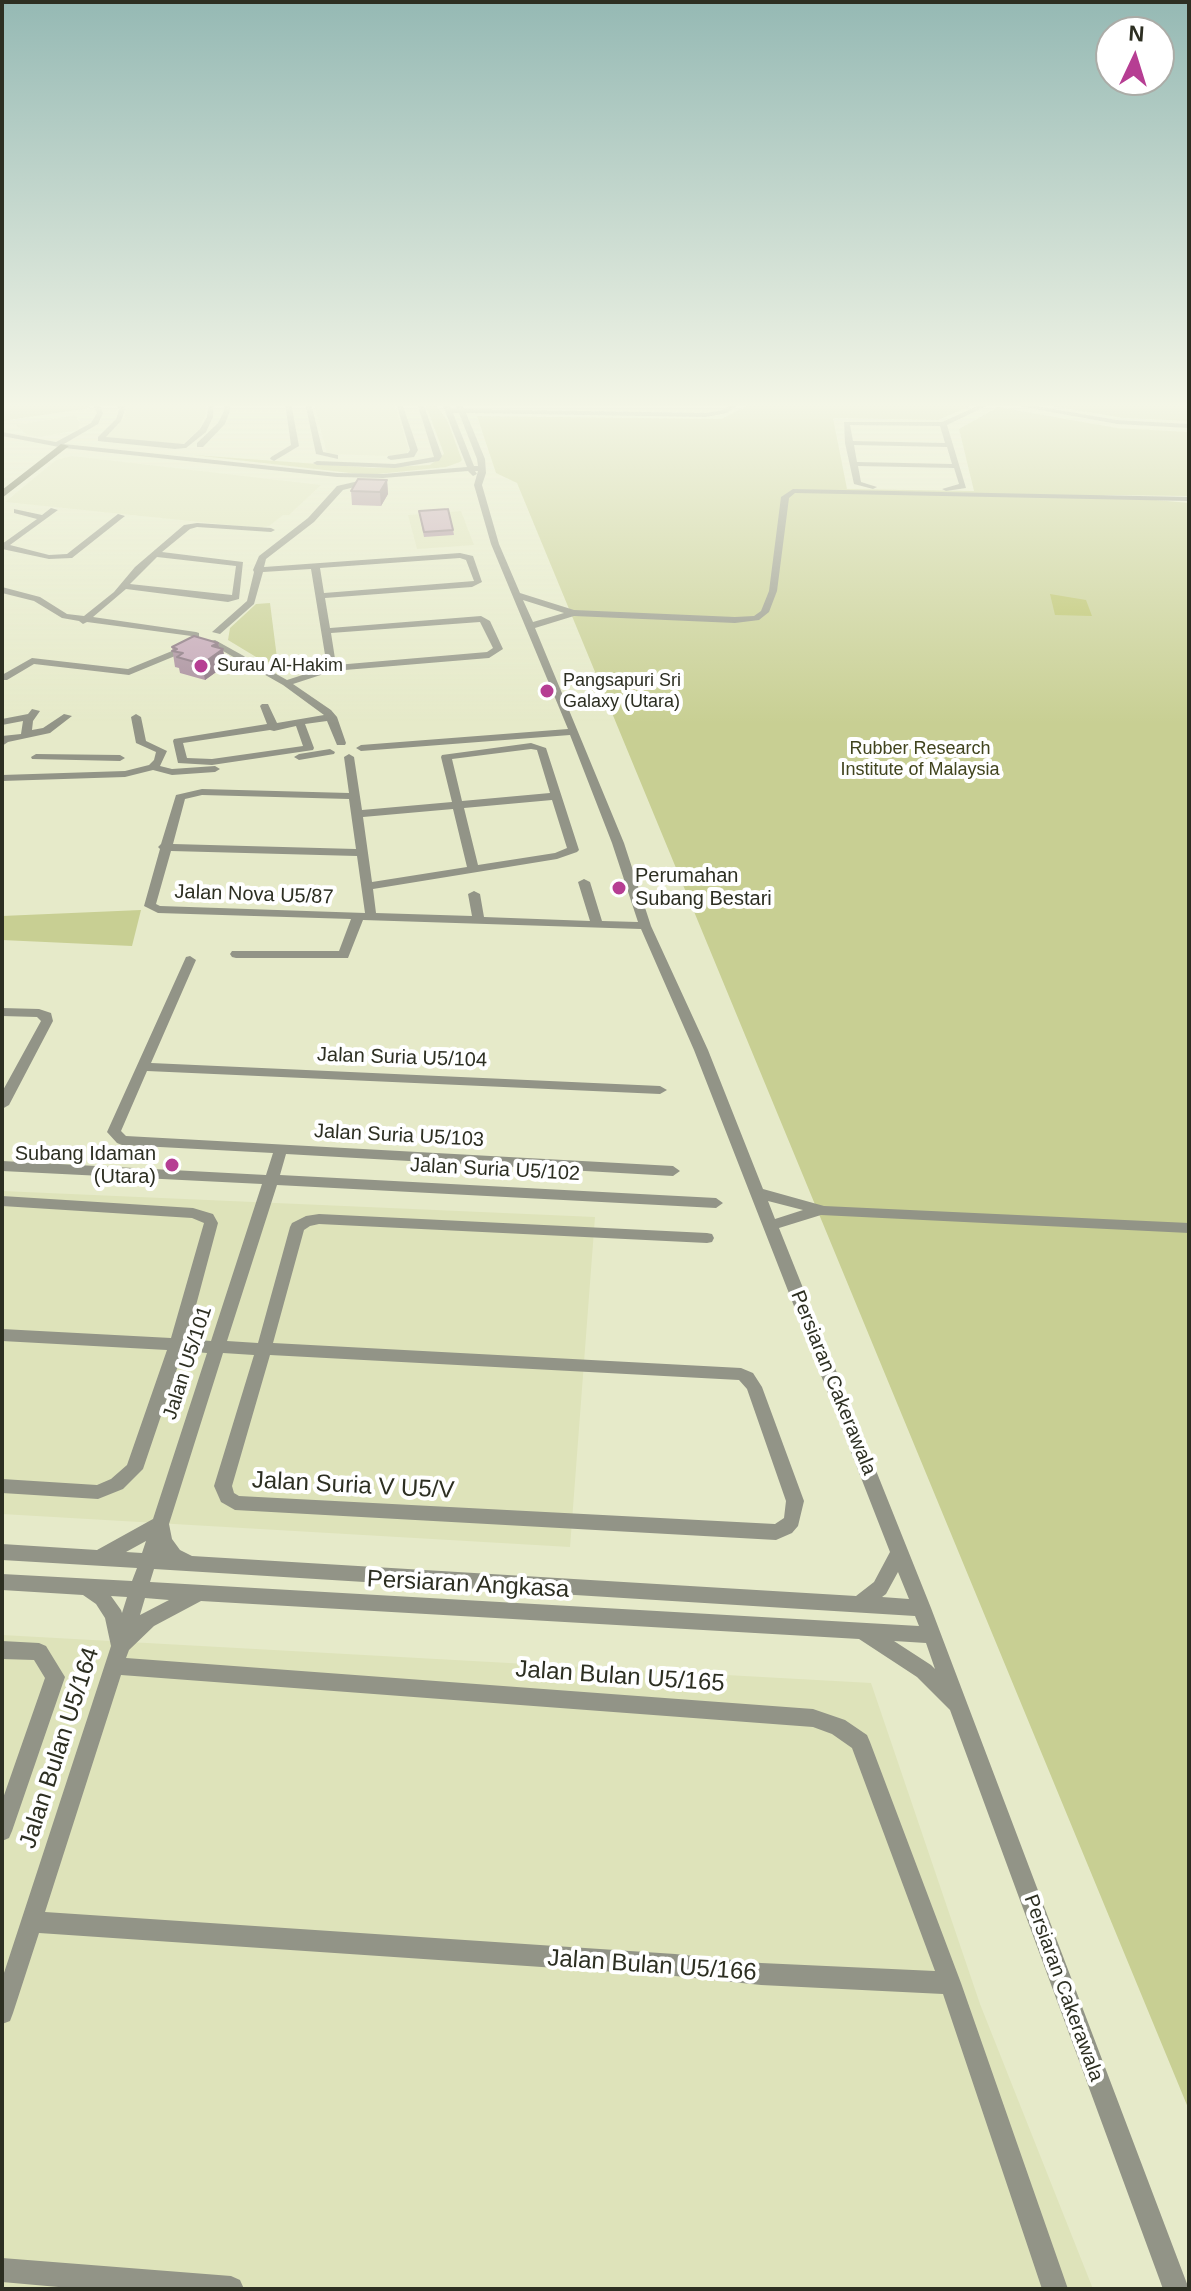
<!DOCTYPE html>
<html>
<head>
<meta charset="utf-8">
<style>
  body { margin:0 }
  #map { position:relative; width:1191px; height:2291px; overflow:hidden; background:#e6eac9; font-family:Helvetica,sans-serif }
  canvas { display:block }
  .frame { position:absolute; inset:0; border:4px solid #2d2f22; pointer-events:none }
  .north { position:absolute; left:1095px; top:16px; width:80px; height:80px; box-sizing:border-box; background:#fff; border:2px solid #abaca7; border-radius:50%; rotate:4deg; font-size:22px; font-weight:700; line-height:32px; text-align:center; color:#2d2f22 }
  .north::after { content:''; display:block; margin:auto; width:28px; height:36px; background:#b63e93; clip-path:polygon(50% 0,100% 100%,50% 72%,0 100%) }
</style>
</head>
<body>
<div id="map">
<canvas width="1191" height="2291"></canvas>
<div class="frame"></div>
<div class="north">N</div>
</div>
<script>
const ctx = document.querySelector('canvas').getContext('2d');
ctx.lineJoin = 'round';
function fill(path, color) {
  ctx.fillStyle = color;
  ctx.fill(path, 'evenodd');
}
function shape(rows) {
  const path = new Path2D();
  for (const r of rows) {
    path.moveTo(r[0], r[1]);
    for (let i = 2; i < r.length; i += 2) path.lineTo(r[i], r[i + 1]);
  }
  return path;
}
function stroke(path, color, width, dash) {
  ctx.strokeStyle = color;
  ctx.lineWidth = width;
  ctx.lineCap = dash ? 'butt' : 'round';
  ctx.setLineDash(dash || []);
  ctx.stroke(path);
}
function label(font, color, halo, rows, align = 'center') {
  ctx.font = font + ' Helvetica,sans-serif';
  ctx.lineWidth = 8;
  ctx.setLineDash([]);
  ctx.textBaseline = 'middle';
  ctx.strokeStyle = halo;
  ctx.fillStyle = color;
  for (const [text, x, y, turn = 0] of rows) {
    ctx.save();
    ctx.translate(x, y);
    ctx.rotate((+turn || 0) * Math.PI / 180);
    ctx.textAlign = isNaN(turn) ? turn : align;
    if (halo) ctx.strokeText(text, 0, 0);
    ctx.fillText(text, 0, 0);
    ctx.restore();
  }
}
fill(shape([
  [123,403,206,403,206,414,199,430,183,444,105,438,124,418,126,412],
  [314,403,394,403,409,450,406,454,386,456,327,454],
  [76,415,80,424,77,430,41,437,27,435,16,425],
  [72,456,321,485,289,515,283,515,269,526,259,528,5,502,56,460],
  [461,511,474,545,417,549,408,515],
  [2,1191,595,1217,570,1547,2,1514],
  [2,1635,871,1683,980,2004,1093,2289,2,2289]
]), '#dee3ba');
fill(shape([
  [2,403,87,403,90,408,2,421],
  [425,403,434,403,447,420,462,460,460,462,446,467,368,475,193,455,374,468,430,465,444,454],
  [753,403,977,403,938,420,833,418,847,489,974,491,959,429,998,407,1117,428,1189,432,1189,496,1100,495,1189,503,1189,2110,517,483,496,473,477,416,721,419],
  [1034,403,1189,403,1189,421,1123,418],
  [270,603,277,658,266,663,228,640,230,628,256,604],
  [141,910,132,946,2,940,2,916]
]), '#c8cf93');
fill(shape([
  [1050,594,1086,600,1092,616,1055,615]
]), '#b9c166');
fill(shape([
  [92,403,99,403,103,413,98,424,64,444,337,473,383,474,467,467,445,411,443,405,445,403,448,404,451,409,457,409,455,403,462,403,464,409,706,413,723,410,733,403,741,403,727,413,706,417,466,413,485,459,486,473,482,485,499,544,520,593,574,610,735,617,754,616,761,611,769,591,781,497,793,489,1189,497,1189,501,795,493,789,498,777,591,769,612,759,620,735,623,574,616,535,628,624,843,651,926,708,1050,763,1189,824,1206,1189,1223,1189,1233,821,1215,779,1228,931,1608,1189,2289,1163,2289,950,1710,917,1677,859,1639,201,1601,154,1626,129,1650,126,1658,813,1709,845,1720,867,1735,870,1742,961,1983,1068,2289,1042,2289,943,1994,761,1985,675,1976,39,1933,13,2013,10,2021,2,2024,2,1979,111,1646,105,1618,96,1604,83,1595,2,1590,2,1574,132,1581,137,1568,2,1560,2,1544,97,1550,153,1519,207,1353,183,1351,143,1469,123,1489,98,1499,2,1493,2,1479,97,1485,111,1479,127,1465,167,1350,2,1341,2,1329,171,1338,204,1223,192,1218,2,1206,2,1196,193,1208,213,1214,218,1223,187,1339,211,1341,262,1184,2,1171,2,1161,266,1175,273,1153,122,1145,117,1143,107,1132,186,957,190,956,196,960,151,1063,660,1086,667,1090,660,1094,147,1071,121,1131,126,1136,673,1166,680,1171,673,1176,286,1154,280,1175,716,1198,723,1203,716,1208,277,1185,227,1341,258,1343,290,1227,292,1223,306,1216,319,1214,707,1233,712,1234,714,1238,712,1242,707,1243,319,1224,310,1226,304,1230,273,1343,741,1368,753,1373,762,1387,804,1501,798,1526,792,1533,776,1540,235,1510,221,1502,214,1486,254,1355,223,1353,169,1524,172,1539,180,1550,192,1556,856,1596,874,1582,890,1552,694,1050,641,929,363,920,348,958,236,958,232,957,230,954,232,951,339,951,351,919,158,913,144,906,160,849,158,847,161,844,176,795,202,789,349,793,344,757,349,754,354,757,362,810,452,802,441,757,442,755,531,743,546,748,579,850,577,852,557,859,373,889,376,913,472,916,468,894,474,891,480,894,484,917,590,921,578,882,584,879,590,882,602,921,638,922,612,843,570,735,361,751,356,748,361,745,568,729,491,544,474,485,478,471,475,471,477,474,473,476,468,471,383,478,337,477,64,448,2,436,2,432,56,442,91,423,97,413,92,403],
  [453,413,459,413,477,459,478,466,474,466,453,413],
  [523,600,564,613,533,622,523,600],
  [531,749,537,750,550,793,462,801,452,759,531,749],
  [202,795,349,799,356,849,173,844,185,799,202,795],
  [552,800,567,848,555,853,478,865,464,808,552,800],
  [453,809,467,867,372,882,363,817,453,809],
  [171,851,357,856,365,913,160,906,156,904,171,851],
  [768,1201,803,1210,775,1219,768,1201],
  [270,1355,739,1380,747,1389,786,1501,784,1518,775,1524,239,1496,234,1493,232,1486,270,1355],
  [146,1541,142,1553,126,1552,146,1541],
  [154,1569,915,1616,919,1626,150,1582,154,1569],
  [898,1572,909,1599,882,1597,886,1594,898,1572],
  [111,1596,127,1597,122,1613,121,1610,111,1596],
  [145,1598,169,1600,140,1615,145,1598],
  [894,1641,926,1643,935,1669,931,1665,894,1641],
  [121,1675,813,1727,832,1734,852,1748,935,1971,761,1963,675,1954,45,1912,121,1675],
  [116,403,123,403,125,410,121,421,106,437,184,444,200,429,207,417,208,403,214,403,213,417,206,432,186,448,175,449,98,441,98,437,116,419,119,410,116,403],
  [224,403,230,403,230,411,225,424,203,447,197,447,197,443,218,423,224,411,224,403],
  [285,403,291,403,299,446,274,461,270,459,271,457,291,445,285,403],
  [305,403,311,403,323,452,338,455,338,459,316,454,305,403],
  [396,403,402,403,418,450,414,457,391,460,387,458,388,456,408,453,410,450,396,403],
  [417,403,423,403,442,456,439,461,395,468,317,465,313,463,317,461,395,464,434,457,417,403],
  [984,403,993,403,947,425,966,488,946,491,942,489,959,484,954,468,858,466,861,482,877,487,873,489,854,484,845,443,844,422,942,422,984,403],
  [850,425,940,426,945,443,853,441,850,425],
  [854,445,947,447,952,464,857,462,854,445],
  [1002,403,1018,403,1117,420,1189,424,1189,428,1117,424,1002,403],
  [363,480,367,482,366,484,343,490,314,522,266,559,264,567,460,553,473,556,482,582,472,587,325,598,330,628,481,616,490,621,503,649,489,658,333,671,293,684,331,710,337,717,346,743,345,745,337,745,327,721,305,724,314,748,313,750,212,765,178,763,173,741,174,739,267,724,260,706,262,704,268,704,277,723,324,715,283,685,207,642,215,640,287,680,327,667,311,569,263,572,254,604,220,634,212,632,247,601,254,572,253,570,259,556,308,518,337,486,363,480],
  [460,558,466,560,474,581,324,593,320,568,460,558],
  [480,622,493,648,487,652,336,665,331,633,480,622],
  [296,726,303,746,212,759,187,758,183,743,270,730,274,731,296,726],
  [51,508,58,510,10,545,49,555,67,554,118,514,125,516,72,558,49,559,2,549,2,544,37,519,14,513,14,509,42,515,51,508],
  [197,523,271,528,275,530,271,532,197,527,190,529,162,552,243,562,239,599,228,602,126,589,93,617,196,632,199,633,199,637,87,622,83,624,79,621,62,618,34,601,2,593,2,587,40,597,67,614,84,616,114,592,135,567,184,525,197,523],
  [157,557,236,566,232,595,130,584,157,557],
  [189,644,194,647,192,649,129,675,34,664,7,680,2,680,2,675,32,658,128,669,189,644],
  [32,709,40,711,33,721,32,730,43,728,64,714,72,716,50,733,8,742,2,746,2,736,21,734,23,721,2,725,2,719,28,714,32,709],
  [136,714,141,717,146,741,167,751,160,766,172,769,215,766,220,769,215,772,172,775,153,770,125,777,2,781,2,775,125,771,149,765,154,760,156,752,136,743,131,717,136,714],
  [330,749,335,752,334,754,299,760,294,757,299,754,330,749],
  [36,754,120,755,125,758,120,761,32,759,31,757,36,754],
  [2,1008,39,1009,51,1013,53,1021,9,1105,2,1109,2,1092,41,1021,37,1017,2,1016,2,1008],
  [2,1641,39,1643,46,1646,65,1677,12,1831,9,1838,2,1841,2,1801,45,1678,34,1660,2,1659,2,1641],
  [2,2258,231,2276,240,2280,244,2289,81,2289,2,2282,2,2258]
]), '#929487');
fill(shape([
  [61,444,69,446,2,498,2,490,61,444]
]), '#4f523a');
fill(shape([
  [387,480,388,494,381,506,352,505,351,491],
  [419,511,453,530,454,535,424,537],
  [218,643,226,665,205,680,180,673,179,668,175,667,172,647]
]), '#a98e9e');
fill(shape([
  [387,480,388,494,381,506,380,492],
  [218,643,220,652,223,649,226,665,205,680,202,664,212,646]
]), '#897481');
const building = shape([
  [358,479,387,480,380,492,351,491,358,479],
  [448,509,453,530,424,532,419,511,448,509],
  [194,636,218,643,212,646,223,649,202,664,177,657,183,653,172,651,177,649,172,647,194,636]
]);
fill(building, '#c4a5b8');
stroke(building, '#897481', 2);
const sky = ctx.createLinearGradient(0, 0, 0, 724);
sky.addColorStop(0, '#95b9b4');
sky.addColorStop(0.56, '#f4f6e7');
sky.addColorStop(1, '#f4f6e700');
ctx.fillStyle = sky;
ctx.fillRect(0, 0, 1191, 724);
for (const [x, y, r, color] of [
  [201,666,8,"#b63e93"],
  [547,691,8,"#b63e93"],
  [619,888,8,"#b63e93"],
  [172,1165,8,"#b63e93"]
]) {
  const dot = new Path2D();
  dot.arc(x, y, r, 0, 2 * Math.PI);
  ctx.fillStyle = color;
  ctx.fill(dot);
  stroke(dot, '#fff', 3);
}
label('18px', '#2d2f22', '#fff', [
  ["Surau Al-Hakim",217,666],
  ["Pangsapuri Sri",563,681],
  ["Galaxy (Utara)",563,702]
], 'left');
label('18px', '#41441e', '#fff', [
  ["Rubber Research",920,749],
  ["Institute of Malaysia",920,770]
]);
label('20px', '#2d2f22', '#fff', [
  ["Perumahan",635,876],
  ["Subang Bestari",635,899],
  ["Subang Idaman",156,1154,"right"],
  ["(Utara)",156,1177,"right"]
], 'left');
label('20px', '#2d2f22', '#fff', [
  ["Jalan Nova U5/87",254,895,2],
  ["Jalan Suria U5/104",402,1058,2],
  ["Jalan Suria U5/103",399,1136,3],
  ["Jalan Suria U5/102",495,1170,3],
  ["Jalan U5/101",188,1363,-72],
  ["Persiaran Cakerawala",833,1383,68],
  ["Persiaran Cakerawala",1063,1988,70]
]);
label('24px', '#2d2f22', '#fff', [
  ["Jalan Suria V U5/V",353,1486,3],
  ["Persiaran Angkasa",468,1585,3],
  ["Jalan Bulan U5/165",620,1677,4],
  ["Jalan Bulan U5/164",60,1748,-72],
  ["Jalan Bulan U5/166",652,1966,4]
]);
</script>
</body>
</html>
